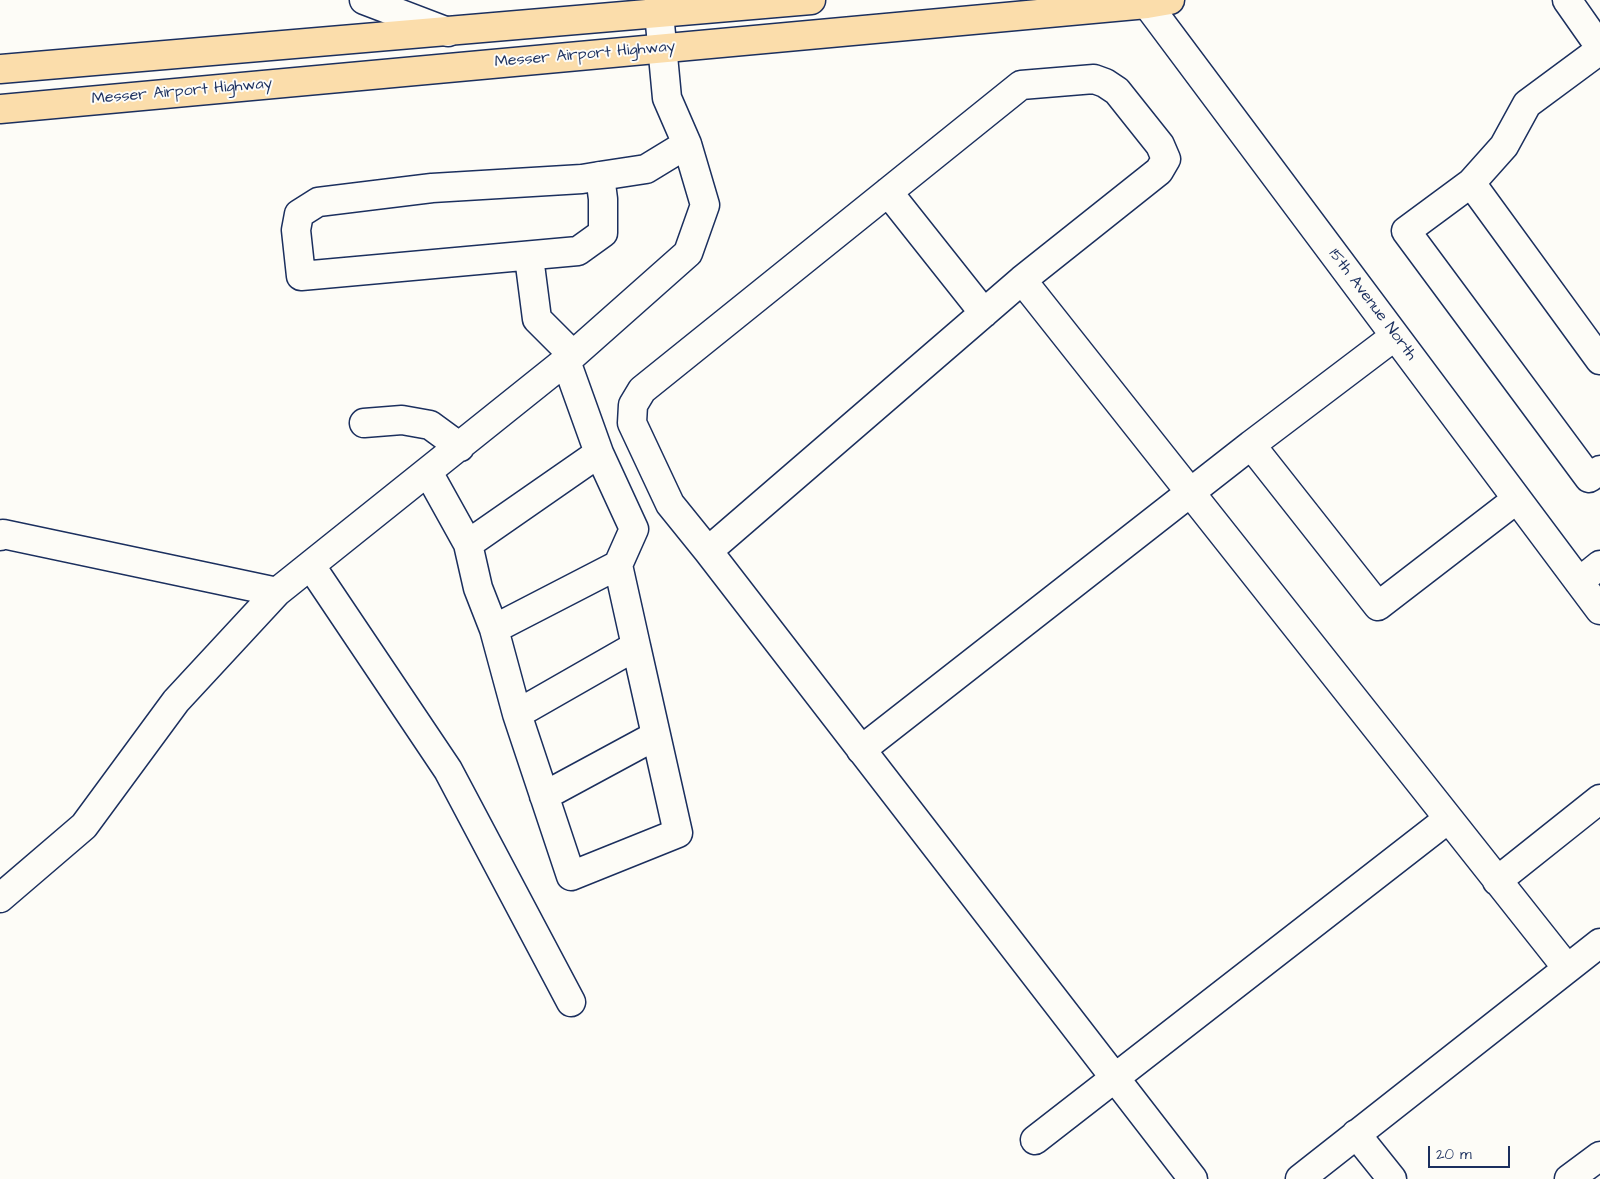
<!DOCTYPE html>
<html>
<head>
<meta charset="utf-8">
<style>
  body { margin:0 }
  #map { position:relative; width:1600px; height:1179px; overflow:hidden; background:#fdfcf7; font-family:"Architects Daughter",sans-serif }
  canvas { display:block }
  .scale { position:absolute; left:1428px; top:1146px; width:82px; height:22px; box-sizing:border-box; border:2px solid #1b2f5e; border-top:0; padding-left:6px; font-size:15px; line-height:18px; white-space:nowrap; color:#1b2f5e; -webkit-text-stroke:4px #fdfcf7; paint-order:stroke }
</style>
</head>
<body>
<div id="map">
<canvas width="1600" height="1179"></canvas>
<div class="scale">20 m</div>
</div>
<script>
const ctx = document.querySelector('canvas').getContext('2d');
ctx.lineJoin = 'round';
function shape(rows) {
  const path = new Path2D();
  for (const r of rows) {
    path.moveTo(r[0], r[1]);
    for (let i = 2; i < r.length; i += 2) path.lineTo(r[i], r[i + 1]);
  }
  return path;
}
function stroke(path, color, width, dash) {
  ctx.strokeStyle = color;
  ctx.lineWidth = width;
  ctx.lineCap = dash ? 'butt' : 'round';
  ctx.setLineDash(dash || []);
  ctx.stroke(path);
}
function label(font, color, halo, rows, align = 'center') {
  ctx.font = font + ' "Architects Daughter",sans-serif';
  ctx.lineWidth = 4;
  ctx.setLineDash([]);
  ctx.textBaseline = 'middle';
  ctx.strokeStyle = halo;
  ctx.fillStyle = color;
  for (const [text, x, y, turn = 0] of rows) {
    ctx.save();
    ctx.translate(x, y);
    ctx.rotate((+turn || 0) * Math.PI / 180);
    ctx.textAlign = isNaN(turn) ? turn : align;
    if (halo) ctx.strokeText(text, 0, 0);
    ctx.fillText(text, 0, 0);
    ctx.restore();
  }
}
const minor = shape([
  [364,0,448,32],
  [1144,0,1600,610],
  [1567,0,1600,47],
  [1600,50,1527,104,1504,146,1471,183,1406,231,1589,478,1600,470],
  [600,176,603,199,603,233,578,251,301,276,296,230,299,214,318,202,432,188,582,179,600,176,646,169,687,144],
  [1471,183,1600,360],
  [888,192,984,313],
  [529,257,537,319,573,355],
  [1395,336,1251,445,1378,606,1517,499],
  [566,361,599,453],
  [364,423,402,420,430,425,460,447],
  [599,453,634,529,618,565,636,646,517,714,494,629,478,588,468,544,599,453],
  [428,472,468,544],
  [0,536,3,534,277,592],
  [708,551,670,504,632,423,633,405,642,390,1021,85,1094,79,1105,83,1117,91,1160,145,1166,159,1159,171,1022,280],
  [311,566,448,770,571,1002],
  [1579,582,1600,565],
  [494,629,618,565],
  [517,714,571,876,678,833,636,646],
  [861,750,1251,445],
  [544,796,655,736],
  [1497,881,1600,799],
  [0,898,84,826,176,701,277,592,573,355,688,253,705,205,687,144,667,98,659,13],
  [1356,1134,1392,1179],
  [1035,1140,1448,819],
  [1193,1179,708,551,1022,280,1567,968],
  [1300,1179,1600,943],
  [1569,1179,1600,1156]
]);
const major = shape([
  [0,69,811,0],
  [0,109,1147,4,1170,0]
]);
stroke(minor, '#1b2f5e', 31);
stroke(major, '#1b2f5e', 31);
stroke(minor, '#fdfcf7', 28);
stroke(major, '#fbddab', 28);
label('16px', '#1b2f5e', '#fdfcf7', [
  ["Messer Airport Highway",585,55,-5],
  ["Messer Airport Highway",182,92,-5],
  ["15th Avenue North",1372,305,53]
]);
</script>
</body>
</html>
